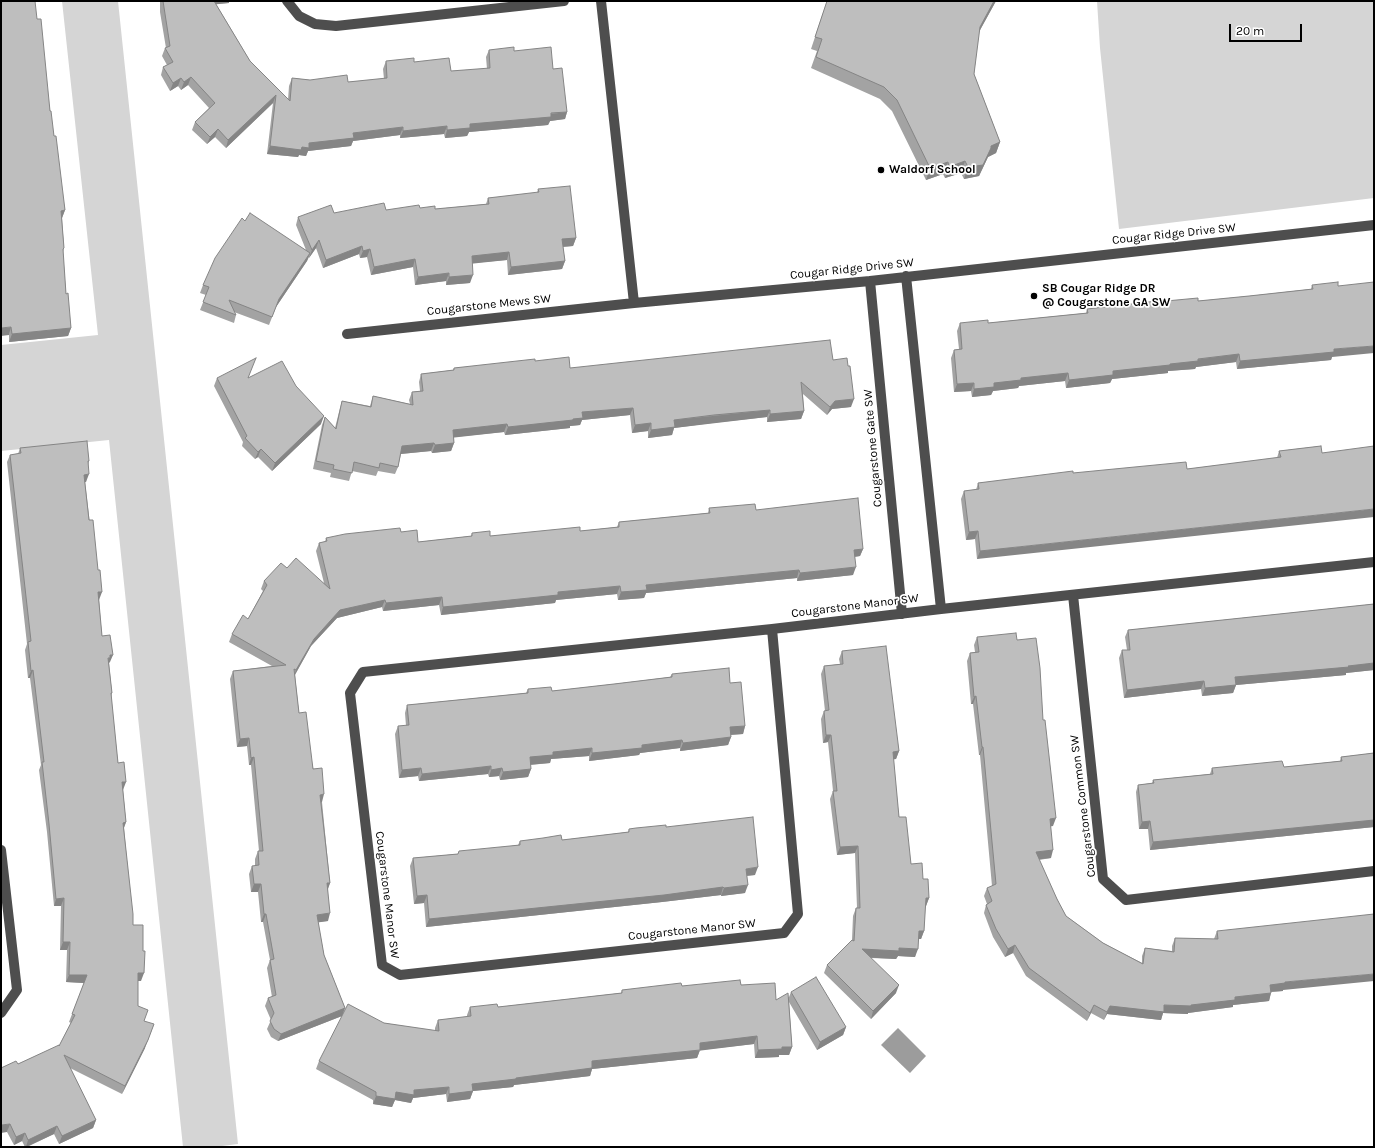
<!DOCTYPE html>
<html>
<head>
<meta charset="utf-8">
<style>
  body { margin:0 }
  #map { position:relative; width:1375px; height:1148px; overflow:hidden; background:#fff; font-family:Karla,sans-serif }
  canvas { display:block }
  .frame { position:absolute; inset:0; border:2px solid #000; pointer-events:none }
  .scale { position:absolute; left:1229px; top:24px; width:73px; height:18px; box-sizing:border-box; border:2px solid #000; border-top:0; padding-left:5px; font-size:12px; line-height:14px; white-space:nowrap; color:#000; -webkit-text-stroke:3px #fff; paint-order:stroke }
</style>
</head>
<body>
<div id="map">
<canvas width="1375" height="1148"></canvas>
<div class="frame"></div>
<div class="scale">20 m</div>
</div>
<script>
const ctx = document.querySelector('canvas').getContext('2d');
ctx.lineJoin = 'round';
function fill(path, color) {
  ctx.fillStyle = color;
  ctx.fill(path, 'evenodd');
}
function shape(rows) {
  const path = new Path2D();
  for (const r of rows) {
    path.moveTo(r[0], r[1]);
    for (let i = 2; i < r.length; i += 2) path.lineTo(r[i], r[i + 1]);
  }
  return path;
}
function stroke(path, color, width, dash) {
  ctx.strokeStyle = color;
  ctx.lineWidth = width;
  ctx.lineCap = dash ? 'butt' : 'round';
  ctx.setLineDash(dash || []);
  ctx.stroke(path);
}
function label(font, color, halo, rows, align = 'center') {
  ctx.font = font + ' Karla,sans-serif';
  ctx.lineWidth = 3.5;
  ctx.setLineDash([]);
  ctx.textBaseline = 'middle';
  ctx.strokeStyle = halo;
  ctx.fillStyle = color;
  for (const [text, x, y, turn = 0] of rows) {
    ctx.save();
    ctx.translate(x, y);
    ctx.rotate((+turn || 0) * Math.PI / 180);
    ctx.textAlign = isNaN(turn) ? turn : align;
    if (halo) ctx.strokeText(text, 0, 0);
    ctx.fillText(text, 0, 0);
    ctx.restore();
  }
}
fill(shape([
  [62,1,118,1,238,1144,214,1147,183,1147,109,440,1,451,1,345,98,335],
  [1097,1,1374,1,1374,198,1119,229,1100,48]
]), '#d5d5d5');
fill(shape([
  [898,1028,926,1056,910,1073,881,1045]
]), '#9c9c9c');
stroke(shape([
  [287,1,299,16,315,24,336,26,564,1],
  [601,1,634,303],
  [906,276,941,609],
  [870,281,902,614],
  [347,334,634,303,870,281,1374,225],
  [1073,595,1103,879,1126,900,1374,871],
  [772,629,798,914,784,933,400,975,382,965,350,693,363,672,772,629,941,609,1374,562],
  [1,850,17,990,1,1013]
]), '#4e4e4e', 10);
fill(shape([
  [160,1,229,1,229,3,216,4,250,61,288,100,289,86,292,78,310,80,348,82,384,79,383,69,386,61,414,62,451,71,487,69,486,57,489,50,514,51,553,69,567,112,565,119,550,121,548,125,469,132,467,136,445,138,444,134,400,138,400,135,353,141,351,146,308,151,306,156,299,155,298,157,267,154,273,103,226,148,215,137,207,144,192,130,195,122,209,108,188,85,181,90,178,86,170,91,161,75,163,67,167,65,162,56,165,48,166,48,160,12],
  [827,1,996,1,979,32,974,74,1000,142,996,153,988,157,979,176,964,179,961,173,945,178,943,174,926,180,892,111,880,99,811,68,817,51,811,49],
  [37,19,50,111,65,210,62,218,64,248,63,252,66,294,71,328,68,336,9,342,9,335],
  [538,189,576,238,573,246,563,247,565,261,562,269,508,275,507,260,472,263,470,283,446,285,446,281,415,285,413,267,371,275,367,257,360,258,359,254,323,268,316,248,309,258,309,257,307,261,276,307,269,325,234,312,236,315,234,323,200,310,206,295,200,293,203,285,245,221,306,250,296,225,298,217,334,213,420,208,435,209,486,204,488,198,537,193],
  [1312,285,1332,357,1331,360,1237,369,1236,362,1196,367,1195,369,1168,371,1168,373,1112,379,1110,383,1066,388,1065,381,1019,386,1018,388,993,391,991,395,972,397,971,391,954,392,951,358,954,350,959,349,957,331,960,323,988,323,1086,313,1087,309,1166,301,1198,301,1249,296,1311,289],
  [833,360,851,407,832,409,827,415,803,394,804,411,801,419,767,422,767,417,712,423,674,428,672,435,648,438,648,431,632,433,630,415,582,420,580,425,570,426,570,428,505,435,504,432,454,437,454,443,451,451,432,453,431,451,401,454,398,467,395,474,378,471,376,476,352,471,349,481,330,477,331,473,313,469,322,425,325,417,335,428,340,408,342,401,370,406,373,396,410,404,409,400,412,392,420,391,419,382,421,374,453,370,454,368,535,361,570,368],
  [217,378,248,378,296,386,321,424,272,471,258,457,255,459,242,446,243,442,214,386],
  [1321,446,977,559,975,539,966,540,961,499,964,491,976,490,978,483,1073,473,1187,469,1277,458,1279,451],
  [20,448,89,461,88,465,86,482,85,482,99,600,102,636,110,662,109,663,112,693,111,697,118,763,123,790,126,822,124,828,133,925,141,981,138,981,138,1006,144,1021,145,1048,122,1094,70,1068,96,1120,93,1128,59,1144,54,1134,27,1147,25,1147,22,1141,14,1145,7,1132,18,1064,59,1046,71,1023,69,1022,84,983,66,982,67,950,60,950,61,906,54,906,47,832,39,770,41,765,30,678,28,678,25,650,27,644,7,462,10,455,18,454],
  [709,508,756,510,863,549,860,556,855,557,853,575,797,581,797,578,646,593,644,598,618,600,617,594,556,600,555,603,441,615,439,605,383,611,382,607,337,618,311,646,295,675,299,713,322,802,330,883,328,889,328,921,318,922,324,955,345,1008,342,1016,278,1041,271,1037,267,1029,271,1020,265,1006,268,998,272,997,267,968,270,960,263,922,261,922,258,892,251,892,249,874,252,866,255,866,255,859,258,851,259,851,251,765,249,765,247,746,237,747,230,679,233,671,272,666,229,642,232,634,248,619,263,591,261,589,264,581,287,568,324,583,316,551,319,543,325,542,326,538,401,532,418,542,471,536,472,533,490,536,580,531,617,527,619,522,708,513],
  [1374,604,1374,670,1346,673,1346,675,1236,685,1233,693,1202,696,1201,689,1124,698,1119,658,1122,650,1127,650,1125,637,1128,630],
  [977,637,1017,640,1043,720,1053,826,1051,826,1051,858,1039,860,1057,899,1066,916,1103,943,1142,963,1142,956,1145,948,1172,951,1172,946,1175,938,1214,939,1217,931,1283,990,1283,991,1271,992,1269,1001,1233,1005,1233,1007,1188,1013,1188,1014,1163,1013,1161,1020,1107,1014,1104,1020,1091,1013,1087,1021,1026,976,1013,953,1005,957,993,937,984,913,986,905,987,904,984,896,987,888,992,886,980,755,979,755,973,704,971,704,967,661,970,653,975,652,974,645],
  [842,651,899,751,896,759,893,759,899,817,911,864,923,879,929,898,926,906,925,906,924,931,921,939,918,939,915,957,898,956,896,959,871,958,896,993,871,1019,824,973,827,965,852,940,853,916,856,908,857,908,855,853,837,855,830,799,833,791,828,742,823,743,821,719,824,711,825,711,821,674,824,666,840,664,839,659],
  [672,674,730,683,745,726,743,734,731,735,731,737,728,745,680,751,680,748,640,753,639,755,589,761,589,756,551,759,550,763,530,765,531,769,528,777,500,780,499,776,489,777,488,774,419,781,418,776,399,778,395,734,398,726,406,726,405,713,407,705,526,693,528,689,552,691,614,684,670,677],
  [1374,753,1374,827,1150,850,1148,829,1139,829,1136,792,1138,785,1152,783,1153,780,1210,774,1212,768,1284,767,1340,761,1341,757],
  [666,827,755,875,747,876,745,893,721,896,721,895,662,902,426,927,424,903,414,904,410,866,413,858,457,854,518,845,520,841,562,840,628,832,629,829],
  [741,985,776,1000,789,997,791,992,846,1027,843,1035,817,1050,789,1002,792,1047,789,1055,779,1055,779,1057,755,1058,754,1044,700,1050,697,1058,592,1069,590,1076,514,1085,513,1087,473,1091,470,1099,447,1102,446,1094,413,1098,411,1103,395,1100,392,1107,373,1104,373,1100,316,1069,319,1061,384,1023,435,1031,435,1028,438,1020,467,1017,467,1015,470,1007,498,1007,621,993,622,990,682,986]
]), '#a3a3a3');
fill(shape([
  [210,1,229,1,229,3,209,5],
  [994,1,996,1,975,39,980,27],
  [191,77,188,85,181,90,184,82],
  [181,78,178,86,170,91,173,83],
  [276,95,273,103,226,148,228,140],
  [567,112,565,119,550,121,548,125,469,132,467,136,445,138,447,130,470,124],
  [447,126,444,134,400,138,403,131],
  [403,127,400,135,353,141,351,146,308,151,306,156,299,155,298,157,267,154,270,146,302,147,309,143,353,133],
  [218,129,215,137,207,144,210,137],
  [1000,142,996,153,988,157,979,176,964,179,968,167,991,146],
  [965,161,961,173,945,178,949,167],
  [948,162,943,174,926,180,930,168],
  [65,210,62,218,58,219,61,211],
  [576,238,573,246,559,247,562,239],
  [319,240,316,248,309,258,312,250],
  [362,246,359,254,323,268,326,260],
  [370,249,367,257,360,258,363,251],
  [509,252,507,260,469,264,472,256],
  [310,253,307,261,276,307,269,325,279,299],
  [415,259,413,267,371,275,374,267],
  [565,261,562,269,508,275,511,267],
  [449,273,446,281,415,285,418,277],
  [473,275,470,283,446,285,449,277],
  [11,327,9,335,1,336,1,328],
  [71,328,68,336,9,342,12,334],
  [1374,346,1374,353,1332,357,1331,360,1237,369,1240,361,1334,349],
  [1239,354,1236,362,1196,367,1195,369,1168,371,1168,373,1112,379,1110,383,1066,388,1069,380,1113,371],
  [1068,373,1065,381,1019,386,1018,388,993,391,991,395,972,397,974,389,994,383,1021,378],
  [974,383,971,391,954,392,957,384],
  [854,399,851,407,832,409,827,415,830,407,835,401],
  [633,408,630,415,582,420,580,425,570,426,570,428,505,435,508,427,573,419,582,412],
  [770,410,767,417,674,428,672,435,648,438,651,430,674,420],
  [804,411,801,419,767,422,770,414],
  [324,416,321,424,272,471,275,463],
  [651,423,648,431,632,433,635,425],
  [507,424,504,432,450,438,453,430],
  [434,443,431,451,400,454,402,446],
  [454,443,451,451,432,453,435,445],
  [261,449,258,457,255,459,258,452],
  [89,474,86,482,81,483,84,475],
  [1374,509,1374,517,977,559,980,551],
  [978,531,975,539,966,540,969,532],
  [863,549,860,556,851,557,854,550],
  [856,567,853,575,797,581,800,573],
  [799,570,797,578,646,593,644,598,618,600,621,592,646,585],
  [620,586,617,594,556,600,555,603,441,615,443,607,558,592],
  [98,592,102,592,99,600,95,600],
  [442,597,439,605,383,611,386,603],
  [385,600,382,607,337,618,311,646,293,678,296,670,314,639,340,610],
  [110,655,113,655,110,662,108,663,106,666],
  [1374,663,1374,670,1346,673,1346,675,1236,685,1233,693,1202,696,1205,688,1235,677],
  [33,670,30,678,28,678,31,671],
  [1204,681,1201,689,1124,698,1127,690],
  [976,696,973,704,971,704,974,697],
  [745,726,743,734,727,735,730,727],
  [826,735,831,735,828,742,823,743],
  [731,737,728,745,680,751,683,743],
  [249,738,247,746,237,747,240,739],
  [682,740,680,748,640,753,639,755,589,761,592,753,642,745],
  [982,747,983,747,980,755,979,755],
  [592,748,589,756,551,759,550,763,527,765,530,757,553,752],
  [899,751,896,759,890,760,893,752],
  [254,757,251,765,249,765,251,758],
  [491,766,488,774,419,781,422,774],
  [421,768,418,776,399,778,402,770],
  [502,768,499,776,489,777,491,770],
  [531,769,528,777,500,780,503,772],
  [122,782,126,782,123,790,119,790],
  [324,794,322,802,318,803,320,795],
  [1056,818,1053,826,1047,827,1050,819],
  [1374,820,1374,827,1150,850,1153,842],
  [1150,821,1148,829,1139,829,1142,822],
  [126,822,123,830,123,823],
  [858,846,855,853,837,855,840,847],
  [1053,850,1051,858,1033,860,1036,852],
  [758,867,755,875,743,876,746,869],
  [327,883,330,883,327,891],
  [254,884,261,884,258,892,251,892],
  [748,885,745,893,721,896,724,888],
  [723,887,721,895,662,902,426,927,429,919],
  [427,895,424,903,414,904,417,896],
  [64,898,61,906,54,906,56,899],
  [926,898,929,898,926,906,923,906],
  [330,913,328,921,314,923,317,915],
  [264,914,266,914,263,922,261,922],
  [919,931,924,931,921,939,916,939],
  [63,942,70,942,67,950,60,950],
  [1015,945,1013,953,1005,957,1008,949],
  [899,948,918,949,915,957,898,956,896,959,859,957,862,949],
  [138,973,144,973,141,981,135,981],
  [1374,974,1374,981,1283,990,1283,991,1268,992,1270,985,1285,982],
  [69,975,87,975,84,983,66,982],
  [899,985,896,993,871,1019,873,1011],
  [1271,993,1269,1001,1233,1005,1233,1007,1188,1013,1188,1014,1163,1013,1161,1020,1107,1014,1104,1020,1107,1012,1110,1006,1191,1005,1235,997],
  [1094,1005,1091,1013,1087,1021,1090,1013],
  [345,1008,342,1016,278,1041,281,1034],
  [154,1024,145,1048,122,1094,125,1086],
  [846,1027,843,1035,817,1050,820,1042],
  [757,1036,754,1044,697,1051,700,1043],
  [782,1047,792,1047,789,1055,779,1055,779,1057,755,1058,758,1050],
  [700,1050,697,1058,592,1069,590,1076,514,1085,513,1087,473,1091,470,1099,447,1102,449,1094,472,1084,516,1078,592,1061],
  [449,1087,446,1094,413,1098,411,1103,395,1100,392,1107,373,1104,376,1096,396,1092],
  [96,1120,93,1128,59,1144,62,1136],
  [10,1124,7,1132,1,1133,1,1125],
  [57,1126,54,1134,26,1147,28,1140],
  [25,1133,22,1141,14,1145,16,1137]
]), '#858585');
const building = shape([
  [1,1,35,1,37,19,41,19,50,111,51,111,54,136,56,136,65,210,61,211,64,248,63,249,66,294,68,293,71,328,12,334,11,327,1,328,1,1],
  [163,1,214,1,250,61,290,101,292,78,310,80,347,75,348,82,387,78,386,61,414,58,414,62,449,58,451,71,490,68,489,50,514,47,514,51,551,47,553,69,562,68,567,112,551,113,551,117,470,124,470,128,447,130,447,126,403,131,403,127,353,133,354,138,309,143,309,148,302,147,301,150,270,146,276,95,228,140,218,129,210,137,195,122,215,103,191,77,184,82,181,78,173,83,163,67,173,62,165,48,170,46,163,1],
  [827,1,994,1,980,27,974,74,1000,142,991,146,991,148,983,165,968,167,965,161,949,167,948,162,930,168,897,100,884,87,816,57,822,39,815,37,827,1],
  [570,186,576,238,562,239,565,261,511,267,509,252,472,256,473,275,449,277,449,273,418,277,415,259,374,267,370,249,363,251,362,246,326,260,319,240,312,250,298,217,331,205,334,213,384,203,386,210,419,205,420,208,435,206,435,209,489,204,488,198,539,192,538,189,570,186],
  [250,213,310,253,279,299,272,317,229,300,236,315,203,302,209,287,203,285,215,258,242,218,245,221,250,213],
  [1338,282,1338,286,1374,282,1374,346,1334,349,1334,352,1240,361,1239,354,1198,359,1198,361,1170,364,1170,365,1113,371,1113,375,1069,380,1068,373,1021,378,1021,380,994,383,994,387,974,389,974,383,957,384,954,350,962,349,960,323,988,320,988,323,1088,313,1087,309,1166,300,1166,301,1198,298,1198,301,1249,296,1313,289,1312,285,1338,282],
  [830,340,833,360,847,358,848,366,850,366,854,399,835,401,830,407,801,382,804,411,770,414,770,410,714,415,674,420,675,427,651,430,651,423,635,425,633,408,582,412,583,418,573,419,573,420,508,427,507,424,453,430,454,443,435,445,434,443,402,446,398,467,380,463,379,468,354,462,352,473,333,469,334,465,316,461,325,417,336,429,342,401,371,407,373,396,413,405,412,392,423,391,421,374,454,370,454,368,535,359,535,361,569,357,570,368,830,340],
  [256,358,248,378,282,361,296,386,324,416,275,463,261,449,258,452,245,438,247,436,217,378,256,358],
  [87,441,89,461,88,461,89,474,84,475,89,520,93,520,98,570,100,570,102,592,98,592,102,636,110,635,113,655,110,655,110,658,108,658,112,693,111,693,118,763,124,762,126,782,122,782,126,822,123,823,133,914,133,925,143,925,143,951,145,951,144,973,138,973,138,1006,148,1010,144,1021,154,1024,148,1040,125,1086,64,1055,96,1120,62,1136,57,1126,28,1140,25,1133,16,1137,10,1124,1,1125,1,1068,16,1061,18,1064,59,1045,59,1046,75,1015,72,1014,87,975,69,975,70,942,63,942,64,898,56,899,49,824,42,762,44,762,33,670,31,671,28,642,31,641,10,455,21,453,20,448,87,441],
  [1321,446,1322,453,1374,446,1374,509,980,551,978,531,969,532,964,491,979,489,978,483,1073,471,1073,473,1186,462,1187,469,1281,457,1279,451,1321,446],
  [858,498,863,549,854,550,856,567,800,573,799,570,646,585,647,590,621,592,620,586,558,592,558,595,443,607,442,597,386,603,385,600,340,610,314,639,296,670,294,669,299,713,306,712,313,769,322,768,324,794,320,795,330,883,327,883,330,913,317,915,324,955,345,1008,281,1034,274,1029,270,1021,274,1013,268,998,276,995,270,960,274,959,266,914,264,914,261,884,254,884,252,866,259,865,258,851,263,851,254,757,251,758,249,738,240,739,233,671,286,665,232,634,243,615,248,619,267,585,264,581,281,563,287,568,296,558,330,589,319,543,327,541,326,538,345,534,400,528,401,532,417,530,418,542,472,536,472,533,490,531,490,536,580,527,580,531,619,527,619,522,710,513,709,508,755,504,756,510,858,498],
  [1374,604,1374,663,1348,666,1349,667,1235,677,1236,685,1205,688,1204,681,1127,690,1122,650,1130,650,1128,630,1374,604],
  [1016,633,1017,640,1036,638,1040,668,1043,720,1045,720,1056,818,1050,819,1053,850,1036,852,1057,899,1066,916,1103,943,1143,964,1145,948,1174,952,1175,938,1218,939,1217,931,1374,914,1374,974,1285,982,1285,983,1270,985,1271,993,1235,997,1235,1000,1191,1005,1191,1006,1164,1005,1164,1012,1110,1006,1107,1012,1094,1005,1090,1013,1029,968,1015,945,1008,949,996,929,986,905,992,901,987,888,996,884,983,747,982,747,976,696,974,697,970,653,979,652,977,637,1016,633],
  [886,646,899,751,893,752,899,817,906,817,911,864,922,863,923,879,928,879,929,898,926,898,924,931,919,931,918,949,899,948,899,951,862,949,899,985,873,1011,827,965,852,940,854,941,856,908,860,908,858,846,840,847,833,791,837,791,831,735,826,735,824,711,829,710,824,666,843,664,842,651,886,646],
  [729,668,730,683,741,682,745,726,730,727,731,737,683,743,682,740,642,745,642,748,592,753,592,748,553,752,553,755,530,757,531,769,503,772,502,768,491,770,491,766,422,774,421,768,402,770,398,726,409,725,407,705,528,693,528,689,551,687,552,691,614,684,672,677,672,674,729,668],
  [1374,753,1374,820,1153,842,1150,821,1142,822,1138,785,1154,783,1153,780,1213,774,1212,768,1282,761,1284,767,1342,761,1341,757,1374,753],
  [753,817,758,867,746,869,748,885,724,888,723,887,664,895,429,919,427,895,417,896,413,858,458,854,459,851,520,845,520,841,543,838,561,835,562,840,629,832,629,829,636,828,666,825,666,827,753,817],
  [816,977,846,1027,820,1042,791,992,816,977],
  [740,980,741,985,775,983,776,1000,788,993,792,1047,782,1047,782,1049,758,1050,757,1036,700,1043,700,1050,592,1061,592,1068,516,1078,516,1079,472,1084,473,1091,449,1094,449,1087,414,1090,414,1095,396,1092,395,1099,376,1096,376,1092,319,1061,348,1004,384,1023,439,1031,438,1020,471,1016,470,1007,497,1004,498,1007,622,993,622,990,681,983,682,986,740,980]
]);
fill(building, '#bebebe');
stroke(building, '#858585', 1);
for (const [x, y, r, color] of [
  [881,170,4,"#000"],
  [1034,296,4,"#000"]
]) {
  const dot = new Path2D();
  dot.arc(x, y, r, 0, 2 * Math.PI);
  ctx.fillStyle = color;
  ctx.fill(dot);
  stroke(dot, '#fff', 1.5);
}
label('bold 12px', '#000', '#fff', [
  ["Waldorf School",889,170],
  ["SB Cougar Ridge DR",1042,289],
  ["@ Cougarstone GA SW",1042,303]
], 'left');
label('12px', '#000', '#fff', [
  ["Cougar Ridge Drive SW",1174,234,-6],
  ["Cougar Ridge Drive SW",852,269,-6],
  ["Cougarstone Mews SW",489,305,-6],
  ["Cougarstone Gate SW",873,448,-95],
  ["Cougarstone Manor SW",855,606,-7],
  ["Cougarstone Common SW",1083,806,-97],
  ["Cougarstone Manor SW",387,895,83],
  ["Cougarstone Manor SW",692,930,-6]
]);
</script>
</body>
</html>
